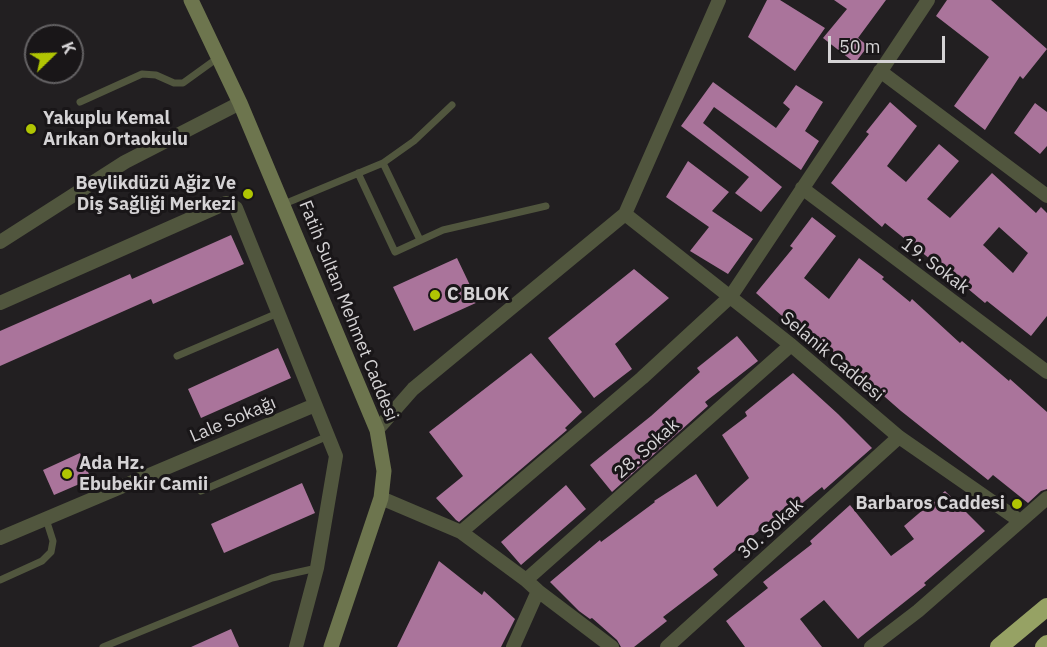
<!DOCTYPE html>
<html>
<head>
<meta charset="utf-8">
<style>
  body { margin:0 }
  #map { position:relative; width:1047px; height:647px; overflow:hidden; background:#221f21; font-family:"IBM Plex Sans",sans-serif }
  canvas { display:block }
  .north { position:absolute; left:24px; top:24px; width:60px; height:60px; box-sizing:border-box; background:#191618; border:2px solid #646264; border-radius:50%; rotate:67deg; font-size:16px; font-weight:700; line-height:24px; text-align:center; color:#d5d3d5 }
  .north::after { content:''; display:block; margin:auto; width:21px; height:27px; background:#b0c503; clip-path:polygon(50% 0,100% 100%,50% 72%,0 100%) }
  .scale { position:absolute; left:828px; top:36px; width:117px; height:27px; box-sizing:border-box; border:3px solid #d5d3d5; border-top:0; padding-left:8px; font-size:18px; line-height:21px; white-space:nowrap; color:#d5d3d5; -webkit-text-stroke:4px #191618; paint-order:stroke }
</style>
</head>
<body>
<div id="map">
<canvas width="1047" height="647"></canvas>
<div class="north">K</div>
<div class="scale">50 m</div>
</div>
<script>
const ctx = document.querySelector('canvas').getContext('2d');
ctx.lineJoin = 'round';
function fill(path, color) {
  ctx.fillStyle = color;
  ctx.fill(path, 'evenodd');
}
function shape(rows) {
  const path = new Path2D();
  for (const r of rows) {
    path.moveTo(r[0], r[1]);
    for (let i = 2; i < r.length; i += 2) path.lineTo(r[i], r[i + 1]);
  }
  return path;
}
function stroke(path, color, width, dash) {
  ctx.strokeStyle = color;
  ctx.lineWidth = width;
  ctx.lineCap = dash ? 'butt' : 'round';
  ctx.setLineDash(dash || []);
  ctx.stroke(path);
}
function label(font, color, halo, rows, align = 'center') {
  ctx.font = font + ' "IBM Plex Sans",sans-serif';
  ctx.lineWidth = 6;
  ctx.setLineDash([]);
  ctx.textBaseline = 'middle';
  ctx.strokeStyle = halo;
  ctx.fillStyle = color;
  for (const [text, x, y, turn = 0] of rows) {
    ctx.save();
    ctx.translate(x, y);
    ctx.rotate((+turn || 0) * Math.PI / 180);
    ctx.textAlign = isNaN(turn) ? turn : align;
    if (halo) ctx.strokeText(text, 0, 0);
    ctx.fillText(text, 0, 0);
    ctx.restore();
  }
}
fill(shape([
  [767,0,780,0,825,28,795,71,748,37],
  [834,0,886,0,858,38,868,46,855,63,823,38,847,9],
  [947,0,991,0,1047,49,1023,79,1020,76,985,130,954,106,989,57,936,16],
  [713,82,776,128,790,109,783,103,796,85,823,102,805,131,819,141,801,170,714,107,703,123,782,187,761,212,735,193,749,177,681,126],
  [890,102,917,126,887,166,906,182,939,144,959,161,927,199,950,218,992,173,1036,213,1041,207,1047,213,1047,316,1031,336,987,301,985,303,931,258,930,259,885,223,882,227,831,183,869,134,866,132],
  [999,227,1028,253,1013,273,983,245],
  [1035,103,1047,112,1047,146,1040,154,1014,133],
  [688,161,729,192,712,211,753,239,728,274,690,251,709,227,666,197],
  [812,217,836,236,804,278,829,299,859,258,884,277,882,279,910,302,912,299,960,343,962,341,1009,381,1010,379,1047,412,1047,489,1041,491,1028,503,993,475,988,480,901,411,829,348,828,349,802,327,799,331,756,293,793,248,790,246],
  [231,235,244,264,153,304,151,299,0,366,0,331,130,274,132,279],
  [457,258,478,302,414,331,393,287],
  [634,269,669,298,615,344,632,369,594,398,548,338],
  [737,336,758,361,705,402,708,406,612,492,590,465,651,416,700,372,697,368],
  [278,348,291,378,201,418,188,389],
  [531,353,582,412,565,428,567,430,459,522,456,520,436,498,463,476,429,432],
  [793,373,838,414,872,448,824,490,822,487,778,523,774,518,713,569,718,575,663,617,667,621,634,647,621,647,617,640,592,618,590,619,579,611,550,582,600,540,601,542,655,502,654,501,696,474,717,507,749,478,722,435,747,416,745,412],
  [80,453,91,479,54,495,43,470],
  [302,483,315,513,224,553,211,524],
  [566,485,586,509,521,565,501,542],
  [945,491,985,531,924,583,926,585,858,639,824,600,800,619,822,647,745,647,726,621,768,588,763,582,812,544,810,541,850,505,891,556,914,539,904,526],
  [439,561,482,595,484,591,515,619,501,647,397,647],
  [231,629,239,647,191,647]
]), '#aa749b');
stroke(shape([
  [80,102,142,74,156,75,174,83,183,83,219,57],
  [383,163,420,240],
  [358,173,395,252,443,230,546,206],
  [284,204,383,163,414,141,452,105],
  [177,356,278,313],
  [201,491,328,436],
  [0,580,42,561,51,552,53,541,46,519],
  [103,647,272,578,317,568]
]), '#51563e', 7);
stroke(shape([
  [880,71,1047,196],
  [802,188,1047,372],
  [625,214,791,345,899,437,1020,521],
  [0,242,125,162,240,103],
  [0,303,226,203,236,208,336,456,317,568,296,647],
  [377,430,413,389,625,214,719,0],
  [381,498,461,532,526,580,538,591,612,647],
  [461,532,642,378,731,296,928,0],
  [0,538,315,405],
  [526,580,791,345],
  [513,647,538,591],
  [667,647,899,437],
  [871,647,918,611,1047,498]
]), '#51563e', 14);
stroke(shape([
  [191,0,240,103,377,430,384,471,381,498,331,647]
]), '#6d754e', 15);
stroke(shape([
  [999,647,1047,607],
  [1044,647,1047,644]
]), '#96a264', 18);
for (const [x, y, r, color] of [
  [31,129,6,"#b0c503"],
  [248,194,6,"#b0c503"],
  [435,295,6,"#b0c503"],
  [67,474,6,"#b0c503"],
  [1017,504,6,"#b0c503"]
]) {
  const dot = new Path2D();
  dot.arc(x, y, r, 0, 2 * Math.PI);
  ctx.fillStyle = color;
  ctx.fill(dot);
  stroke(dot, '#191618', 2);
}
label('bold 18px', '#d5d3d5', '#191618', [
  ["Yakuplu Kemal",43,119],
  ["Arıkan Ortaokulu",43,140],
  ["Beylikdüzü Ağiz Ve",236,184,"right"],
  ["Diş Sağliği Merkezi",236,205,"right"],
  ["C BLOK",447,295],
  ["Ada Hz.",79,464],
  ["Ebubekir Camii",79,485],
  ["Barbaros Caddesi",1005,504,"right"]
], 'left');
label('18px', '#d5d3d5', '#191618', [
  ["19. Sokak",935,266,37],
  ["Fatih Sultan Mehmet Caddesi",348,311,68],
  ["Selanik Caddesi",832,357,40],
  ["Lale Sokağı",233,420,-23],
  ["28. Sokak",647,449,-42],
  ["30. Sokak",771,529,-42]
]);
</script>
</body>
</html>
